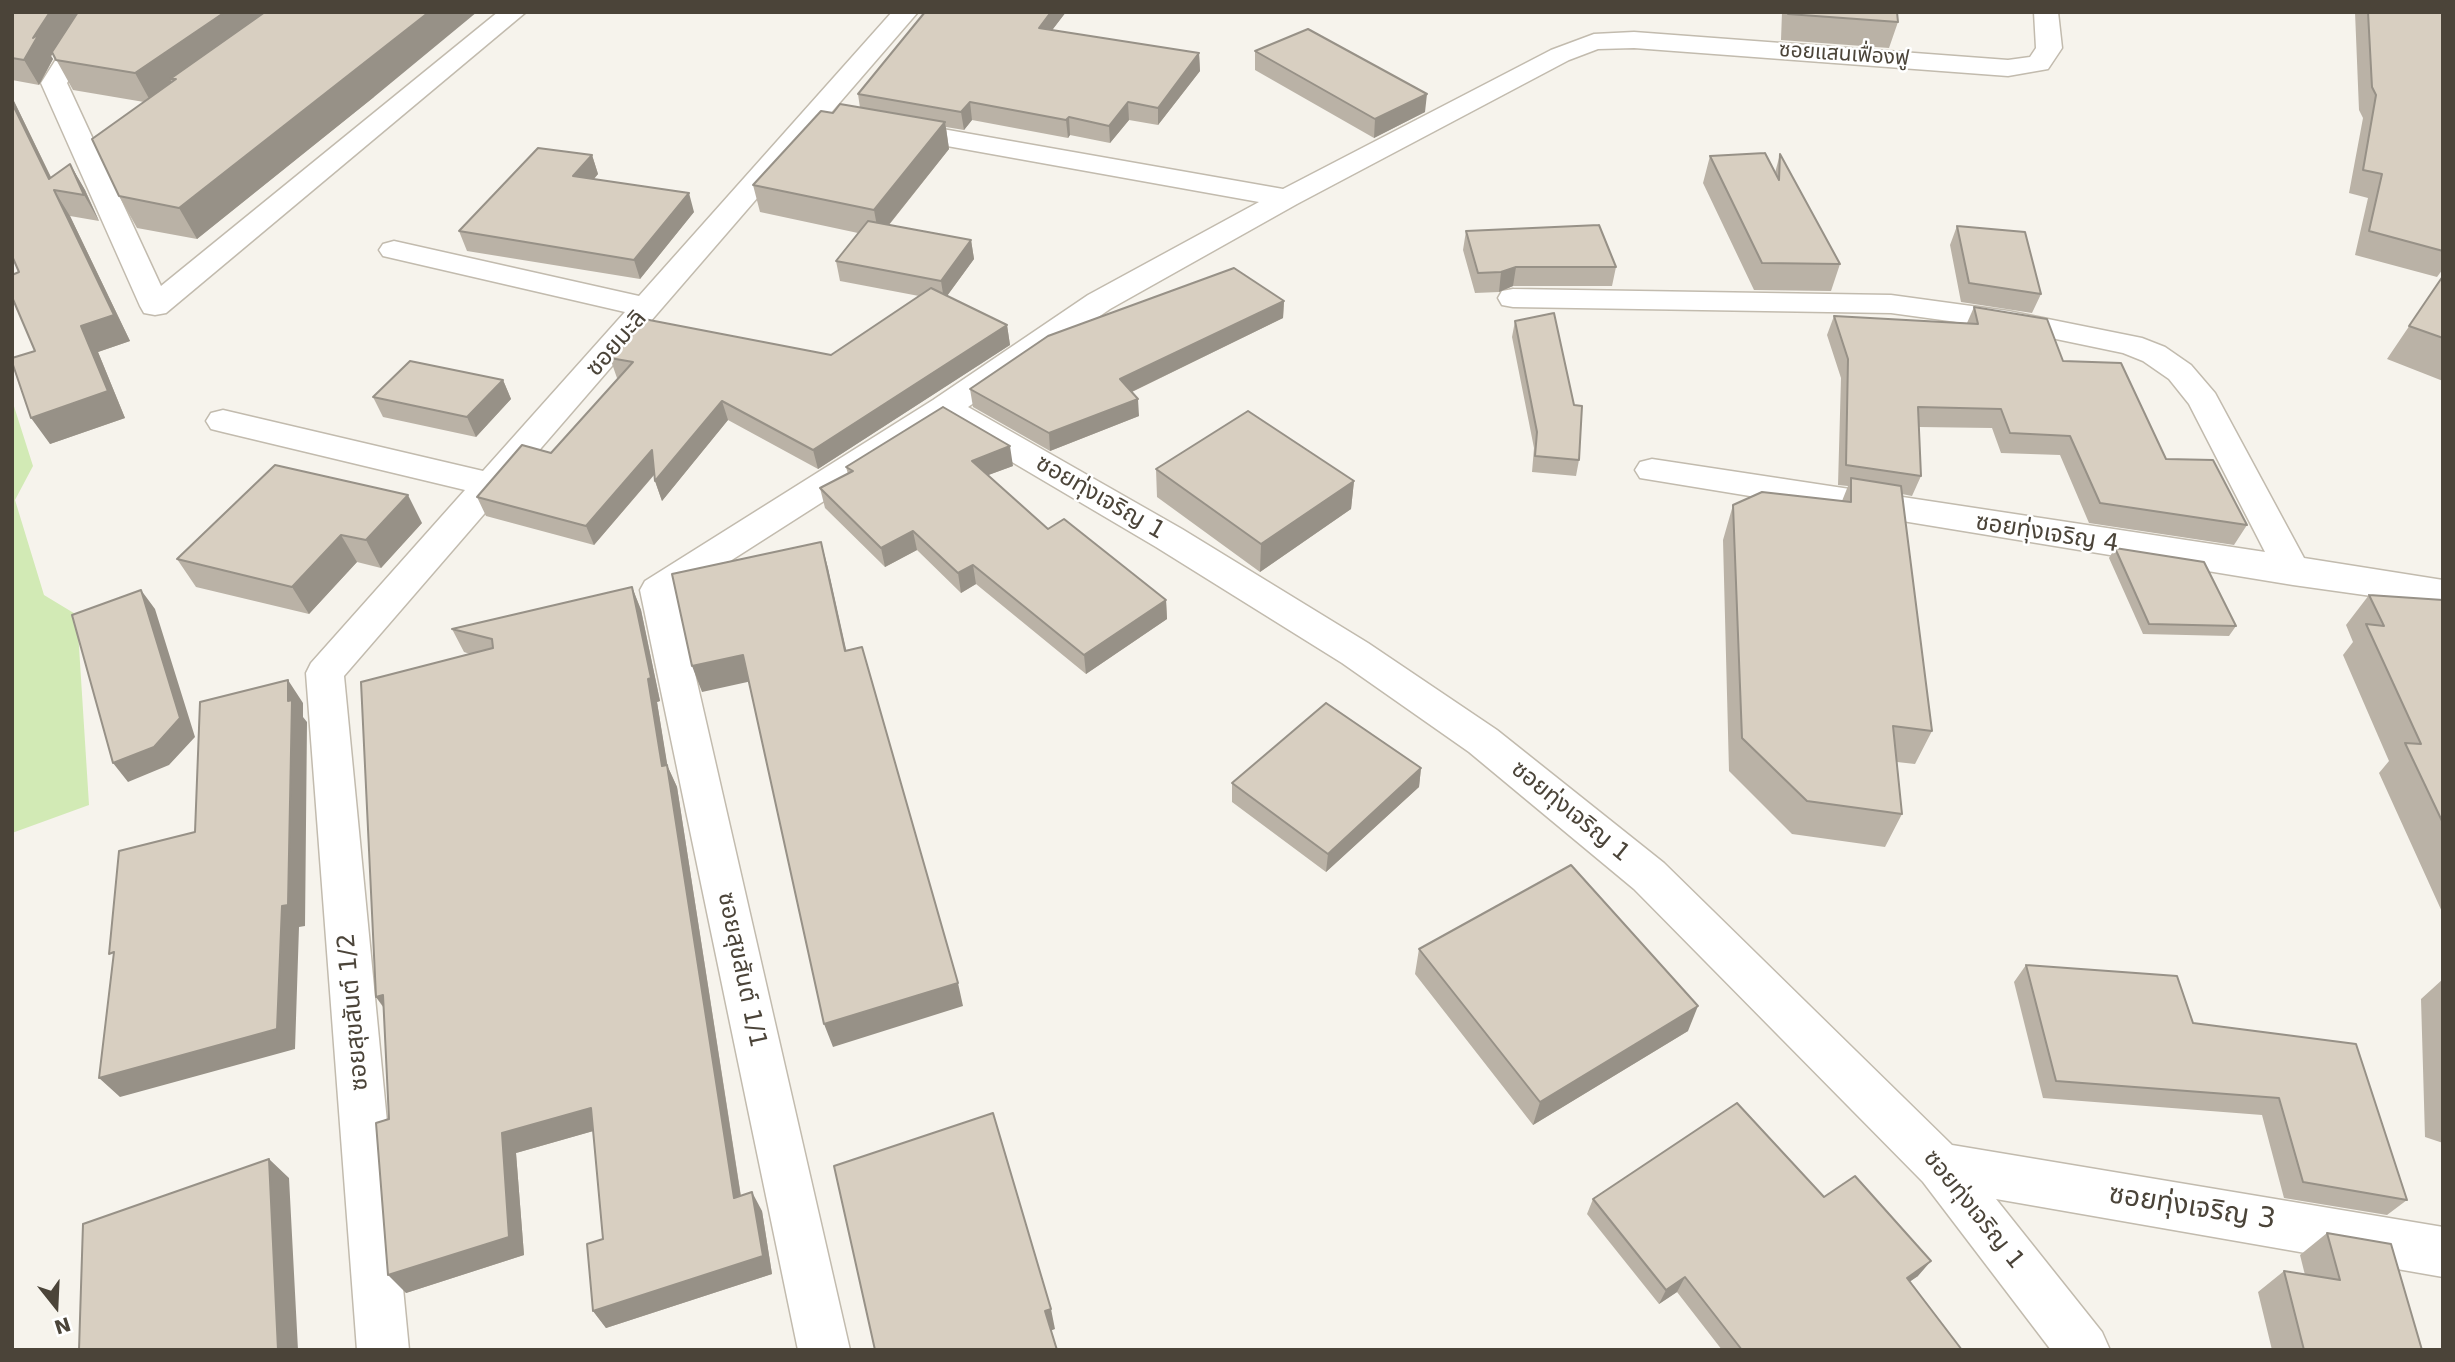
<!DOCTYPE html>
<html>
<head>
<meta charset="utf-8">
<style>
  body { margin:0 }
  #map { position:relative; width:2455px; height:1362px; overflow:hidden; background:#f6f3ec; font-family:"DejaVu Sans",sans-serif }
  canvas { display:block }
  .frame { position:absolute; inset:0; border:14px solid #4b4439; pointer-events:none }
  .north { position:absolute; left:21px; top:1271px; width:70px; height:70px; -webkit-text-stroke:5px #fff; paint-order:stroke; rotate:162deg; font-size:19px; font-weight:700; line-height:28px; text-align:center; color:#4b4439 }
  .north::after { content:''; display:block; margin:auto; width:24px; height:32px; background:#4b4439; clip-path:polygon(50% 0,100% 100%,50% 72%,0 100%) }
</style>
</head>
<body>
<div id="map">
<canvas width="2455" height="1362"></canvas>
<div class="frame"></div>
<div class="north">N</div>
</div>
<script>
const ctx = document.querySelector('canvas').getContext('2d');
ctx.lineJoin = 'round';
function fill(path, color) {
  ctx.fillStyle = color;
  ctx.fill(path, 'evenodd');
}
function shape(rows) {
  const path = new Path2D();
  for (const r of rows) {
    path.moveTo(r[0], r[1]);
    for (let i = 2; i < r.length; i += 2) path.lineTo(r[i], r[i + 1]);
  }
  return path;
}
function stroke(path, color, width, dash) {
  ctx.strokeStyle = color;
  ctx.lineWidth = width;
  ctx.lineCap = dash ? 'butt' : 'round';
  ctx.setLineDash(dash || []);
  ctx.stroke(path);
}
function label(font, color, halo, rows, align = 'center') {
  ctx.font = font + ' "DejaVu Sans","Noto Sans Thai",sans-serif';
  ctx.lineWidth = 5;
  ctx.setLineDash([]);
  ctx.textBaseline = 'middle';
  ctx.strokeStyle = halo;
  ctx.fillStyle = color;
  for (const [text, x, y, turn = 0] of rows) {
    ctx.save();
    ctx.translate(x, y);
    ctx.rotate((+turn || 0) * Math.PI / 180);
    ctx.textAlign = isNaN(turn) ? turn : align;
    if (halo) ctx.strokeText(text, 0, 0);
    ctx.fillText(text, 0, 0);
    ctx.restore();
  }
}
fill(shape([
  [12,400,33,466,15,500,44,595,77,615,89,805,12,833]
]), '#d2eab5');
const minor = shape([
  [86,12,111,12,67,83,161,286,498,12,526,12,166,313,155,315,144,313,140,306,41,83,86,12],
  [892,12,918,12,344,676,409,1350,357,1350,306,673,311,663,465,490,223,432,211,429,206,421,211,413,223,410,483,471,625,312,383,256,379,250,383,244,394,241,639,296,892,12],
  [2034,12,2058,12,2062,48,2048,69,2008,76,1634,48,1598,49,1569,60,1297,204,1110,309,968,407,1182,529,1368,643,1497,730,1664,863,1952,1145,2443,1227,2443,1277,1996,1199,2102,1332,2110,1350,2051,1350,1923,1182,1634,889,1469,752,1342,663,1156,547,946,423,677,595,850,1350,798,1350,640,590,645,581,933,400,1088,295,1259,202,897,137,887,135,883,129,887,123,897,121,1283,189,1551,50,1594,34,1634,32,2008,60,2030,57,2036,48,2034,12],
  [1513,289,1891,295,2008,311,2142,338,2165,347,2191,365,2215,393,2304,558,2443,580,2443,606,2293,585,1640,478,1635,470,1640,462,1652,459,2265,552,2189,404,2169,379,2143,361,2123,353,2008,329,1891,313,1513,307,1502,305,1498,298,1502,291,1513,289]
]);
stroke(minor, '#c2bbae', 3);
fill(minor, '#fff');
fill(shape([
  [12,12,374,97,197,239,137,228,119,196,144,102,73,90,53,54,51,56,53,59,39,85,12,80],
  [925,12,1066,12,1052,30,1199,53,1200,71,1158,125,1129,120,1110,143,1070,135,1068,138,972,120,964,130,946,127,949,149,889,225,971,240,974,259,947,296,1007,325,1010,345,818,469,728,420,662,501,655,481,655,474,594,545,486,516,477,497,551,453,619,378,617,378,610,358,831,355,919,296,840,281,836,261,858,233,760,212,753,185,833,113,860,108,858,94],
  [1782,12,1897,12,1898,22,1889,48,1781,40],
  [2355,12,2443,12,2443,269,2437,277,2355,255,2368,198,2349,193,2363,118,2359,110],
  [1255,51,1425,112,1374,138,1255,70],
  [12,97,51,177,70,164,85,190,99,221,70,216,130,341,98,352,125,418,50,444,35,351,19,272],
  [1780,154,1840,264,1831,291,1754,290,1703,183,1710,156,1775,173],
  [592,155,598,174,594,179,694,212,640,279,467,251,459,231],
  [1957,226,2041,294,2032,313,1961,302,1950,245],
  [1466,231,1616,267,1612,286,1513,286,1499,292,1475,293,1463,250],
  [2443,276,2443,381,2387,359],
  [1284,301,1283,318,1132,392,1139,416,1050,451,973,407,970,389],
  [1974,307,2063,361,2166,459,2247,525,2234,545,2089,523,2060,455,2001,453,1992,428,1919,427,1921,476,1912,496,1902,494,1932,731,1915,764,1897,762,1902,814,1885,847,1792,834,1729,771,1723,540,1733,505,1842,501,1848,486,1838,485,1841,378,1827,335,1834,316,1967,323],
  [1515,321,1579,460,1576,476,1532,472,1534,448,1512,337],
  [503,380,511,399,476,437,383,417,373,397],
  [1013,466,988,475,1048,529,1166,600,1167,619,1086,674,976,584,961,593,917,550,885,567,825,508,820,488,848,474,846,467],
  [1156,469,1354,481,1351,509,1260,572,1157,497],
  [422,523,381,568,357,562,309,614,196,587,177,559],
  [2115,548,2236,626,2229,636,2143,634,2109,558],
  [632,587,641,610,660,701,657,702,667,765,677,787,741,1196,762,1211,772,1274,606,1328,593,1311,603,1239,593,1131,516,1153,524,1255,406,1293,383,1007,376,997,470,654,464,652,452,629],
  [2369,595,2443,600,2443,914,2379,773,2389,761,2343,655,2353,642,2346,625],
  [1421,768,1419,787,1326,872,1232,802,1232,783],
  [1419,949,1688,1031,1533,1125,1415,974],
  [2026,965,2193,1023,2407,1200,2387,1215,2284,1198,2262,1115,2043,1098,2014,982],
  [2443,979,2443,1143,2425,1137,2421,999],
  [1824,1197,1918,1276,1910,1281,1962,1350,1722,1350,1677,1292,1659,1304,1587,1214,1593,1199],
  [2327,1233,2422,1350,2272,1350,2258,1292,2284,1271,2305,1275,2300,1255]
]), '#bab2a6');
fill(shape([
  [50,12,79,12,51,56,53,59,39,85,24,60,33,38],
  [225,12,283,12,170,79,175,88,152,104,135,73],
  [429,12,477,12,374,97,197,239,179,208],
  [1051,12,1066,12,1040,46,1039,28],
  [1199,53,1200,71,1158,125,1158,108],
  [1427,94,1425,112,1374,138,1375,119],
  [12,97,57,190,49,179,12,103],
  [970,102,972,120,964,130,961,112],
  [1128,102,1129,120,1110,143,1109,126],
  [1069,117,1070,135,1068,138,1066,120],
  [945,122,949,149,879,237,874,210],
  [592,155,598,174,580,195,573,176],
  [70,164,85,190,99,221,84,195],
  [54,190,70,216,130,341,98,352,125,418,50,444,31,418,81,326],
  [689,193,694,212,640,279,634,260],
  [971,240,974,259,944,300,941,281],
  [1516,267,1513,286,1499,292,1501,272],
  [1284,301,1283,318,1121,397,1120,379],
  [1007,325,1010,345,818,469,813,450],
  [503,380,511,399,476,437,467,417],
  [1138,399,1139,416,1050,451,1049,433],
  [722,401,728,420,662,501,655,481],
  [1010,446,1013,466,975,480,972,461],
  [652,450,658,470,594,545,586,526],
  [1354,481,1351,509,1260,572,1261,544],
  [408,495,422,523,381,568,366,540],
  [913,531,917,550,885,567,881,548],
  [341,535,357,562,309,614,292,587],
  [821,542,828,568,852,676,845,651],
  [973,565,976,584,961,593,958,573],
  [632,587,641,610,660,701,657,702,669,775,667,765,677,787,744,1217,734,1198],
  [141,590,155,609,195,737,169,765,128,782,113,763],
  [1166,600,1167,619,1086,674,1084,655],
  [743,655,752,681,702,692,692,666],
  [288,680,303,703,303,717,307,722,305,926,299,927,295,1049,120,1097,99,1078,288,701],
  [1421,768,1419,787,1326,872,1328,854],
  [958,983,963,1006,833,1047,824,1024],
  [383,995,392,1018,376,997],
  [1698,1006,1688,1031,1533,1125,1540,1102],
  [591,1108,604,1128,516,1153,524,1255,406,1293,388,1275,502,1133],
  [269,1159,289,1178,298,1350,278,1350],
  [752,1192,762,1211,772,1274,606,1328,593,1311],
  [1931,1261,1918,1276,1895,1292,1907,1278],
  [1685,1277,1677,1292,1659,1304,1666,1290],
  [1051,1309,1055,1329,1050,1331,1045,1311]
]), '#979187');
const building = shape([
  [12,12,50,12,33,38,39,34,24,60,12,58,12,12],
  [78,12,225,12,135,73,56,60,52,52,78,12],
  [265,12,429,12,179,208,119,196,92,139,176,79,170,79,265,12],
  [925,12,1051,12,1039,28,1199,53,1158,108,1128,102,1109,126,1069,117,1066,120,970,102,961,112,858,94,925,12],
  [1788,12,1897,12,1898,22,1788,14,1788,12],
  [2368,12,2443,12,2443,251,2369,231,2382,174,2363,170,2376,95,2372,87,2368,12],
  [1308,29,1427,94,1375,119,1255,51,1308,29],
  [12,103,49,179,70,164,84,195,54,190,114,315,81,326,108,391,31,418,12,362,12,358,35,351,12,297,12,275,19,272,12,256,12,103],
  [840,104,945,122,874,210,753,185,821,111,833,113,840,104],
  [538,148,592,155,573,176,689,193,634,260,459,231,538,148],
  [1765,153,1779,180,1780,154,1840,264,1762,263,1710,156,1765,153],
  [868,221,971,240,941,281,836,261,868,221],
  [1599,225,1616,267,1516,267,1501,272,1478,273,1466,231,1599,225],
  [1957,226,2025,232,2041,294,1969,283,1957,226],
  [1234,268,1284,301,1120,379,1138,399,1049,433,970,389,1048,336,1234,268],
  [2443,276,2443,338,2409,326,2443,276],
  [931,288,1007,325,813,450,722,401,655,481,652,450,586,526,477,497,522,445,551,453,633,362,610,358,644,319,831,355,931,288],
  [1974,307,2047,319,2063,361,2121,363,2166,459,2213,460,2247,525,2100,503,2070,436,2010,433,2001,409,1918,407,1921,476,1846,465,1848,359,1834,316,1978,324,1974,307],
  [1554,313,1574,405,1582,406,1579,460,1535,456,1537,432,1515,321,1554,313],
  [410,361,503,380,467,417,373,397,410,361],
  [943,407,1010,446,972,461,1048,529,1064,519,1166,600,1084,655,973,565,958,573,913,531,881,548,820,488,853,471,846,467,943,407],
  [1248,411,1354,481,1261,544,1156,469,1248,411],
  [275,465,408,495,366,540,341,535,292,587,177,559,275,465],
  [1851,478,1901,486,1932,731,1893,726,1902,814,1807,801,1742,738,1733,505,1762,492,1851,502,1851,478],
  [821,542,845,651,862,647,958,983,824,1024,743,655,692,666,672,574,821,542],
  [2115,548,2204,562,2236,626,2149,624,2115,548],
  [632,587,651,678,648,679,662,766,667,765,734,1198,752,1192,763,1256,593,1311,587,1244,603,1239,591,1108,502,1133,509,1237,388,1275,376,1123,389,1119,383,995,376,997,361,682,493,648,492,639,452,629,632,587],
  [141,590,180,718,154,747,113,763,72,615,141,590],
  [2369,595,2443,600,2443,823,2405,743,2421,744,2366,624,2384,626,2369,595],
  [288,680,288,701,292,700,288,905,282,906,277,1029,99,1078,114,952,109,954,119,851,195,832,200,702,288,680],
  [1326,703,1421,768,1328,854,1232,783,1326,703],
  [1571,865,1698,1006,1540,1102,1419,949,1571,865],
  [2026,965,2177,976,2193,1023,2356,1044,2407,1200,2303,1182,2279,1098,2056,1081,2026,965],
  [1737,1103,1824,1197,1855,1176,1931,1261,1907,1278,1962,1350,1742,1350,1685,1277,1666,1290,1593,1199,1737,1103],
  [993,1113,1051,1309,1045,1311,1057,1350,875,1350,834,1166,993,1113],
  [269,1159,278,1350,79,1350,83,1224,269,1159],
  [2327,1233,2391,1244,2422,1350,2304,1350,2284,1271,2340,1280,2327,1233]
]);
fill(building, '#d8cfc1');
stroke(building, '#979187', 2);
label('21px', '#4b4439', '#fff', [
  ["ซอยแสนเฟื่องฟู",1844,55,4]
]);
label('24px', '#4b4439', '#fff', [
  ["ซอยมะลิ",617,344,-49],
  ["ซอยทุ่งเจริญ 1",1100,498,30],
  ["ซอยทุ่งเจริญ 4",2047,534,9],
  ["ซอยทุ่งเจริญ 1",1570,812,39],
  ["ซอยสุขสันต์ 1/1",741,970,78],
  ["ซอยสุขสันต์ 1/2",354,1012,-95],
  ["ซอยทุ่งเจริญ 1",1973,1210,51]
]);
label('28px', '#4b4439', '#fff', [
  ["ซอยทุ่งเจริญ 3",2192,1208,9]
]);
</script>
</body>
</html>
